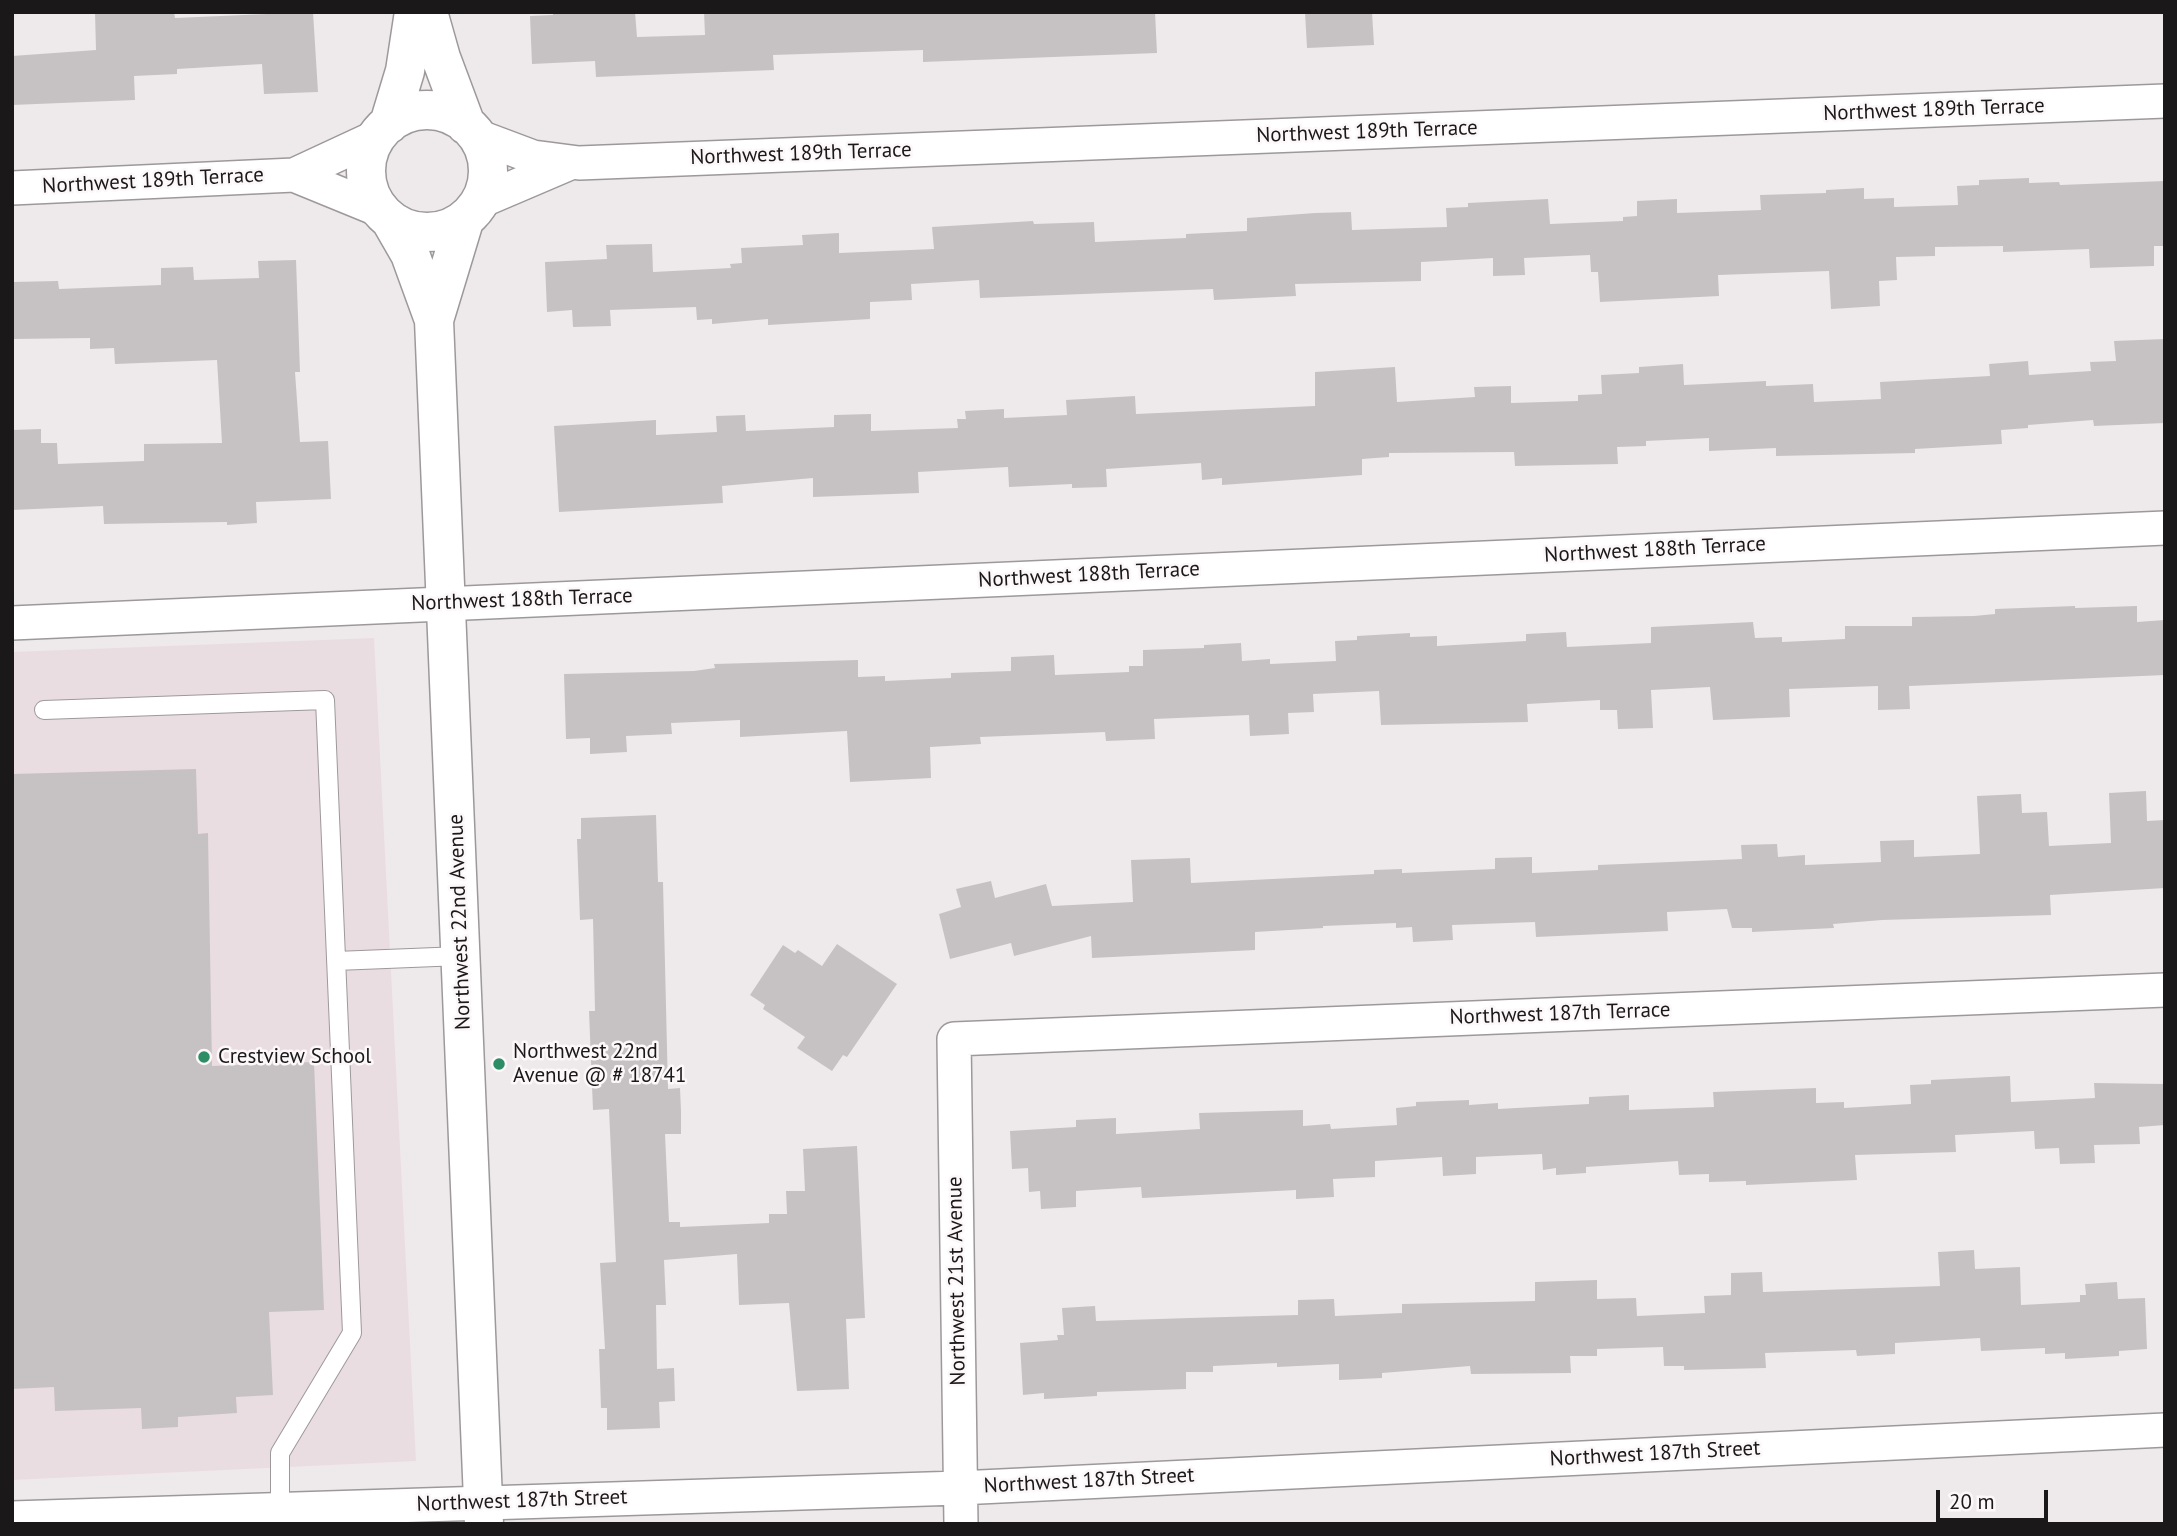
<!DOCTYPE html>
<html>
<head>
<meta charset="utf-8">
<style>
  body { margin:0 }
  #map { position:relative; width:2177px; height:1536px; overflow:hidden; background:#eeeaeb; font-family:"PT Sans",sans-serif }
  canvas { display:block }
  .frame { position:absolute; inset:0; border:14px solid #1a1819; pointer-events:none }
  .scale { position:absolute; left:1936px; top:1490px; width:112px; height:32px; box-sizing:border-box; border:4px solid #1a1819; border-top:0; padding-left:9px; font-size:21px; line-height:24px; white-space:nowrap; color:#1a1819; -webkit-text-stroke:5px #fcf7f9; paint-order:stroke }
</style>
</head>
<body>
<div id="map">
<canvas width="2177" height="1536"></canvas>
<div class="frame"></div>
<div class="scale">20 m</div>
</div>
<script>
const ctx = document.querySelector('canvas').getContext('2d');
ctx.lineJoin = 'round';
function fill(path, color) {
  ctx.fillStyle = color;
  ctx.fill(path, 'evenodd');
}
function shape(rows) {
  const path = new Path2D();
  for (const r of rows) {
    if (r.length === 3) {
      path.moveTo(r[0] + r[2], r[1]);
      path.arc(r[0], r[1], r[2], 0, 2 * Math.PI);
      continue;
    }
    path.moveTo(r[0], r[1]);
    for (let i = 2; i < r.length; i += 2) path.lineTo(r[i], r[i + 1]);
  }
  return path;
}
function stroke(path, color, width, dash) {
  ctx.strokeStyle = color;
  ctx.lineWidth = width;
  ctx.lineCap = dash ? 'butt' : 'round';
  ctx.setLineDash(dash || []);
  ctx.stroke(path);
}
function label(font, color, halo, rows, align = 'center') {
  ctx.font = font + ' "PT Sans",sans-serif';
  ctx.lineWidth = 5;
  ctx.setLineDash([]);
  ctx.textBaseline = 'middle';
  ctx.strokeStyle = halo;
  ctx.fillStyle = color;
  for (const [text, x, y, turn = 0] of rows) {
    ctx.save();
    ctx.translate(x, y);
    ctx.rotate((+turn || 0) * Math.PI / 180);
    ctx.textAlign = isNaN(turn) ? turn : align;
    if (halo) ctx.strokeText(text, 0, 0);
    ctx.fillText(text, 0, 0);
    ctx.restore();
  }
}
fill(shape([
  [374,638,416,1461,12,1480,12,652]
]), '#eadde1');
fill(shape([
  [95,12,174,12,175,18,313,12,318,92,264,94,262,64,177,69,177,74,134,76,135,100,12,105,12,56,96,50],
  [553,12,635,12,637,37,705,35,704,12,1155,12,1157,53,923,62,923,50,773,55,774,70,596,77,595,61,532,64,530,16,553,15],
  [1305,12,1372,12,1374,45,1307,48],
  [2029,178,2029,183,2059,182,2060,185,2165,181,2165,246,2154,246,2154,266,2090,268,2089,249,2003,252,2003,246,1935,247,1935,256,1896,257,1897,280,1879,281,1880,306,1831,309,1829,271,1718,275,1719,296,1600,302,1598,272,1591,272,1590,255,1524,258,1525,275,1493,276,1493,258,1421,262,1421,281,1295,284,1296,296,1214,300,1213,289,980,298,979,280,911,284,912,300,870,302,870,319,768,325,768,319,712,324,712,319,697,320,696,307,610,310,611,326,573,327,572,310,547,312,545,262,607,259,606,245,652,244,653,272,731,268,730,264,742,263,741,248,803,245,802,235,839,233,839,253,934,249,932,227,1033,221,1034,224,1094,222,1095,242,1186,238,1186,234,1247,231,1247,218,1315,213,1351,212,1352,230,1447,227,1446,208,1468,207,1468,203,1548,199,1550,224,1623,221,1623,217,1637,216,1637,201,1677,199,1677,213,1761,210,1760,195,1826,193,1826,190,1864,188,1864,199,1894,198,1894,207,1958,205,1957,186,1979,185,1979,180],
  [296,260,300,372,295,372,300,442,328,441,331,499,256,502,257,523,227,525,227,522,104,524,103,506,12,510,12,430,41,429,41,443,57,443,58,464,144,461,144,444,222,443,217,360,115,364,114,348,90,349,90,338,12,339,12,282,58,281,59,289,161,285,161,268,193,267,194,280,259,278,258,261],
  [2165,339,2165,423,2094,426,2093,420,2028,425,2028,428,2001,430,2002,444,1915,449,1915,453,1776,456,1776,448,1709,451,1709,438,1646,441,1646,446,1617,447,1618,464,1515,466,1514,452,1389,453,1389,457,1362,459,1362,475,1222,485,1222,478,1202,480,1201,463,1106,469,1107,487,1072,488,1072,484,1009,487,1008,467,918,472,919,493,813,497,813,478,722,486,723,503,559,512,554,426,656,420,656,435,717,432,716,416,745,415,746,431,834,427,834,415,871,414,871,431,958,428,957,419,966,419,965,411,1004,409,1004,418,1067,415,1066,400,1135,396,1136,414,1315,406,1315,372,1395,367,1397,402,1475,397,1474,387,1511,386,1511,403,1578,401,1578,395,1602,394,1601,375,1639,373,1639,367,1683,364,1684,385,1766,381,1766,386,1813,384,1814,402,1881,399,1880,382,1990,376,1989,364,2028,361,2029,375,2091,371,2090,362,2116,361,2114,341],
  [2075,606,2075,608,2137,606,2137,622,2165,620,2165,675,1909,686,1910,709,1878,710,1878,686,1789,689,1790,717,1713,720,1710,687,1651,690,1653,728,1618,729,1617,710,1600,710,1600,700,1527,704,1528,722,1381,725,1379,691,1313,694,1314,712,1288,713,1289,734,1250,736,1249,715,1154,719,1155,739,1106,741,1105,732,980,737,981,744,930,747,931,778,850,782,847,731,740,737,740,720,671,723,672,734,626,736,627,752,590,754,590,738,566,739,564,674,694,671,715,668,714,664,858,660,858,677,885,676,885,681,951,678,951,673,1011,671,1011,657,1054,655,1055,675,1129,672,1129,666,1143,666,1143,650,1204,648,1204,645,1241,643,1242,661,1270,659,1270,664,1336,661,1335,641,1357,640,1357,636,1410,633,1410,637,1437,636,1437,646,1526,641,1526,634,1566,632,1567,647,1651,643,1651,627,1753,622,1755,638,1782,637,1782,642,1845,639,1845,626,1912,626,1912,617,1974,616,1995,614,1995,609],
  [196,769,198,834,208,833,212,1066,314,1062,324,1310,269,1312,273,1395,236,1397,237,1413,178,1417,178,1427,142,1429,141,1408,55,1411,54,1387,12,1389,12,774],
  [2146,791,2147,821,2165,820,2165,888,2050,895,2051,915,1882,920,1833,924,1834,928,1752,932,1752,928,1732,928,1727,909,1667,912,1668,931,1536,937,1535,922,1452,925,1453,940,1413,942,1412,927,1396,928,1396,923,1323,926,1323,928,1255,932,1255,950,1092,958,1091,936,1014,956,1011,943,950,959,939,914,961,907,956,889,991,881,995,898,1046,884,1052,906,1133,902,1131,860,1190,858,1191,883,1374,874,1374,870,1402,869,1402,873,1495,869,1495,858,1532,857,1532,873,1598,870,1598,865,1742,859,1741,845,1777,844,1778,857,1805,855,1805,865,1881,862,1880,841,1914,840,1914,857,1980,854,1977,796,2021,794,2022,813,2047,812,2049,846,2111,843,2109,793],
  [656,815,658,882,663,882,668,1089,680,1088,681,1111,681,1134,665,1134,669,1222,680,1222,680,1227,769,1223,769,1214,787,1214,786,1191,805,1191,803,1149,857,1146,865,1318,846,1319,849,1389,797,1391,789,1303,739,1305,737,1254,664,1260,666,1305,656,1305,657,1369,674,1368,675,1401,659,1402,660,1428,607,1430,607,1408,601,1408,599,1349,605,1349,600,1263,616,1262,609,1109,593,1110,589,1011,595,1011,593,919,580,920,577,839,581,839,581,818],
  [837,944,897,984,847,1057,843,1055,832,1071,797,1048,805,1037,763,1009,765,1005,750,995,783,945,795,953,798,950,822,966],
  [2010,1076,2011,1102,2095,1098,2094,1083,2165,1084,2165,1125,2139,1127,2140,1144,2094,1145,2095,1163,2060,1164,2059,1148,2035,1149,2034,1131,1955,1135,1956,1152,1855,1155,1857,1180,1746,1185,1746,1181,1709,1182,1709,1174,1679,1175,1678,1161,1586,1167,1586,1173,1556,1175,1556,1168,1543,1170,1542,1154,1476,1157,1476,1174,1443,1176,1442,1157,1375,1161,1375,1177,1333,1179,1334,1197,1296,1199,1296,1190,1142,1198,1141,1187,1076,1191,1076,1207,1041,1209,1040,1191,1029,1192,1028,1168,1012,1169,1010,1131,1076,1127,1076,1120,1116,1118,1116,1134,1200,1129,1199,1113,1303,1110,1303,1126,1330,1124,1331,1129,1397,1125,1396,1108,1416,1106,1416,1102,1469,1100,1469,1105,1498,1103,1498,1109,1589,1104,1589,1097,1629,1095,1629,1110,1714,1107,1713,1092,1816,1088,1816,1103,1844,1102,1844,1108,1911,1104,1910,1085,1931,1084,1931,1080],
  [1974,1250,1975,1269,2020,1267,2021,1305,2080,1302,2080,1295,2086,1295,2085,1284,2117,1282,2118,1299,2145,1298,2147,1349,2119,1351,2119,1356,2065,1359,2065,1353,2045,1354,2045,1348,1981,1351,1980,1338,1895,1343,1895,1354,1857,1356,1856,1350,1765,1353,1766,1368,1684,1370,1684,1366,1664,1366,1663,1347,1597,1349,1597,1356,1570,1356,1571,1373,1471,1374,1470,1366,1382,1373,1382,1378,1339,1380,1339,1364,1277,1367,1277,1363,1213,1366,1213,1372,1186,1372,1186,1389,1097,1392,1097,1396,1044,1399,1044,1393,1023,1395,1020,1343,1058,1340,1057,1335,1064,1335,1062,1308,1095,1306,1096,1321,1190,1318,1298,1315,1298,1300,1334,1299,1335,1316,1402,1313,1402,1304,1535,1301,1535,1282,1597,1280,1597,1299,1636,1298,1637,1316,1705,1313,1704,1296,1731,1295,1731,1273,1762,1272,1763,1292,1940,1286,1938,1252]
]), '#c6c2c3');
const lane = shape([
  [44,710,325,700,352,1333,280,1453,280,1507],
  [336,961,461,956]
]);
const street = shape([
  [477,136,533,157,579,163,2165,101],
  [294,175,382,211],
  [12,188,294,175,378,136],
  [481,201,570,163],
  [12,623,2165,528],
  [12,1518,959,1488,2165,1430],
  [961,1524,954,1039,2165,990]
]);
const secondary = shape([
  [428,12,441,58,466,125],
  [427,171,61],
  [389,124,405,71,414,12],
  [391,221,410,254,434,320],
  [464,221,434,320,484,1524]
]);
stroke(lane, '#9d999a', 20);
stroke(street, '#9d999a', 36);
stroke(secondary, '#9d999a', 41);
stroke(lane, '#fff', 18);
stroke(street, '#fff', 33);
stroke(secondary, '#fff', 38);
for (const [x, y, r, color] of [
  [204,1057,7,"#2d8d65"],
  [499,1064,7,"#2d8d65"]
]) {
  const dot = new Path2D();
  dot.arc(x, y, r, 0, 2 * Math.PI);
  ctx.fillStyle = color;
  ctx.fill(dot);
  stroke(dot, '#fcf7f9', 2.5);
}
label('21px', '#1a1819', '#fcf7f9', [
  ["Northwest 189th Terrace",1934,110,-2],
  ["Northwest 189th Terrace",1367,132,-2],
  ["Northwest 189th Terrace",801,154,-2],
  ["Northwest 189th Terrace",153,181,-3],
  ["Northwest 188th Terrace",1655,550,-3],
  ["Northwest 188th Terrace",1089,575,-3],
  ["Northwest 188th Terrace",522,600,-2],
  ["Northwest 22nd Avenue",460,922,-92],
  ["Northwest 187th Terrace",1560,1014,-2],
  ["Northwest 21st Avenue",957,1281,-91],
  ["Northwest 187th Street",1655,1454,-3],
  ["Northwest 187th Street",1089,1481,-3],
  ["Northwest 187th Street",522,1501,-2]
]);
label('21px', '#1a1819', '#fcf7f9', [
  ["Northwest 22nd",513,1052],
  ["Avenue @ # 18741",513,1076],
  ["Crestview School",218,1057]
], 'left');
</script>
</body>
</html>
